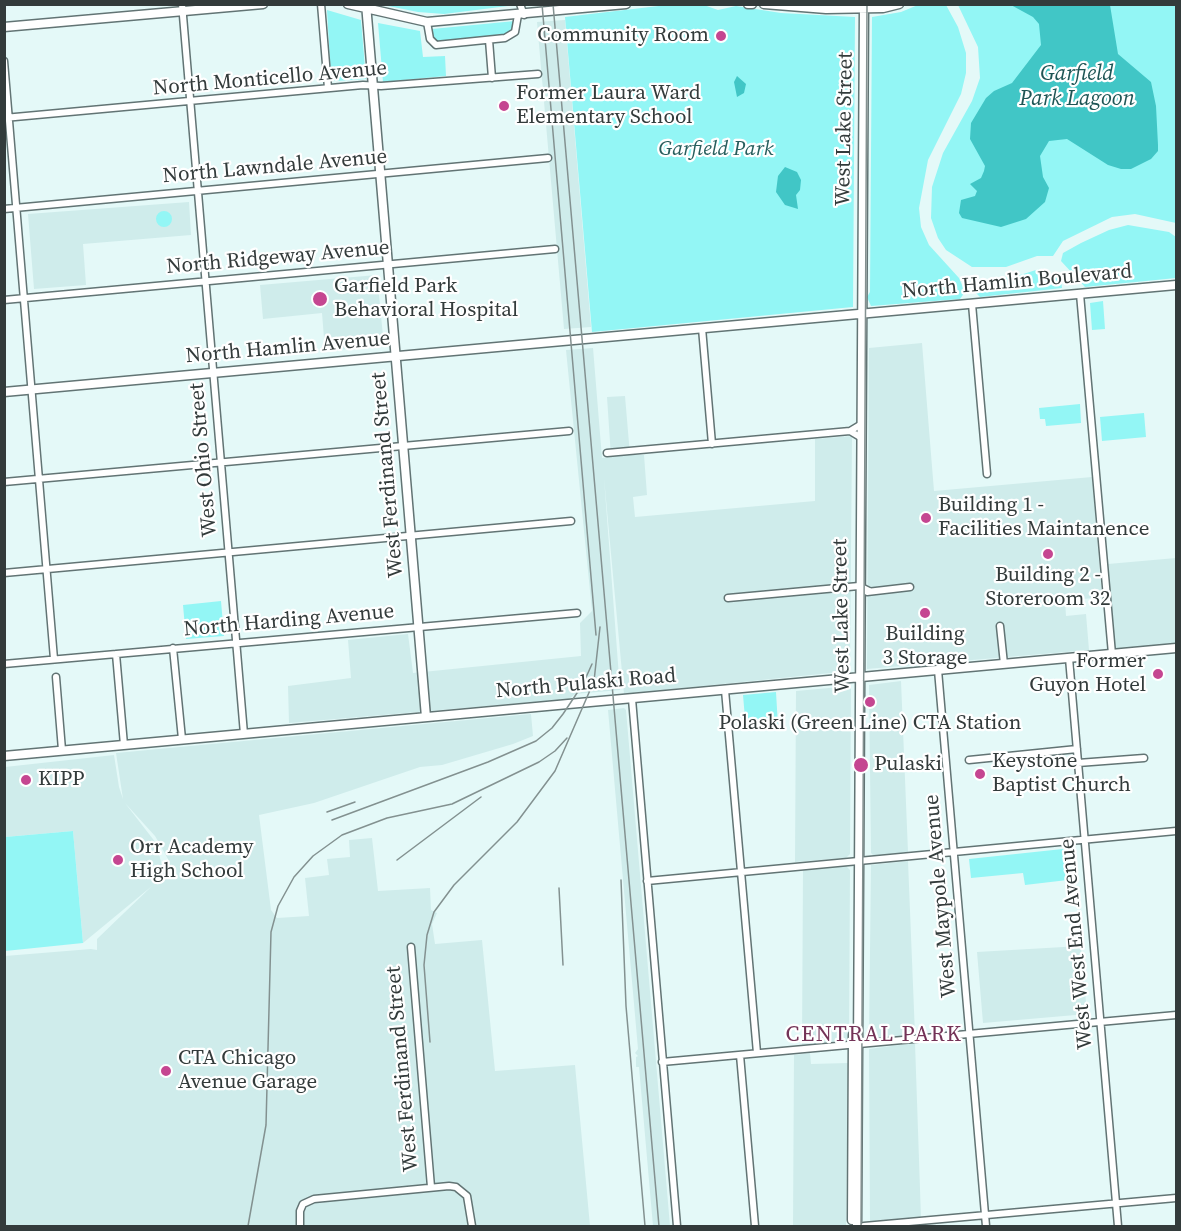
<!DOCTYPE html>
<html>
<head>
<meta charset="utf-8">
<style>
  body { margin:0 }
  #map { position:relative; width:1181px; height:1231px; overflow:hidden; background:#e4f9f8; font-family:"Source Serif 4",serif }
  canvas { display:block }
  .frame { position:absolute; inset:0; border:6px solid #333b3b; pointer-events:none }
</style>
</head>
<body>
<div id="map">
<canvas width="1181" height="1231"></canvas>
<div class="frame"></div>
</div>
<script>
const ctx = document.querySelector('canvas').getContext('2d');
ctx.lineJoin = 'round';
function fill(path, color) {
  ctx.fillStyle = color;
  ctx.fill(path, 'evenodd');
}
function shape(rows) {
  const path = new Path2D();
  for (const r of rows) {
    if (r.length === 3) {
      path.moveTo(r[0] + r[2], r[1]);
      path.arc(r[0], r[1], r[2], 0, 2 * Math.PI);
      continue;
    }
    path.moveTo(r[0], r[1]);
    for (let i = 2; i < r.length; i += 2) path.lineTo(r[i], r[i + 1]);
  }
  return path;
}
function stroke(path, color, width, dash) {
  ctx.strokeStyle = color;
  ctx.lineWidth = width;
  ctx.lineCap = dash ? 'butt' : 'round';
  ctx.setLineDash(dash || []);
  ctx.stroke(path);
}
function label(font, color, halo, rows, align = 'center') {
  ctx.font = font + ' "Source Serif 4",serif';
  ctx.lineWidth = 4.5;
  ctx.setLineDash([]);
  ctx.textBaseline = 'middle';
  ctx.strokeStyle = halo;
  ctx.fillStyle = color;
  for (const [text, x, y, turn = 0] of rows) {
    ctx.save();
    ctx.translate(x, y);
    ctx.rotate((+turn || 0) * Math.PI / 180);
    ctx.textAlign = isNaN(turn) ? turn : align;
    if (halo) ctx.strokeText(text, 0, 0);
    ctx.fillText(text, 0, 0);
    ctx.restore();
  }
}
fill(shape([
  [565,20,591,327,564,329,537,22],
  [189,202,191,235,83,244,86,285,34,289,28,214],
  [377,275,384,346,325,351,322,313,263,319,260,285],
  [922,343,934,491,1092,477,1102,597,1065,601,1066,616,1086,614,1089,650,867,669,869,348],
  [593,348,602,458,611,457,607,397,625,396,630,455,644,455,647,495,633,497,635,517,815,501,815,439,852,436,850,671,624,694,604,478,620,690,575,694,569,699,289,723,288,686,351,678,348,640,408,634,413,673,581,656,580,623,592,611,566,350],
  [1176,558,1176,644,1115,651,1108,564],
  [901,681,908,852,874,856,871,853,869,685],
  [851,686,850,854,846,858,795,862,796,691],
  [624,708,626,710,670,1226,653,1226,639,1067,636,1067,636,1057,638,1056,635,1053,638,1049,608,710],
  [531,714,533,736,513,744,442,765,420,767,314,803,259,815,271,910,277,918,309,916,305,878,329,875,327,859,350,857,349,840,372,838,378,891,430,888,431,910,437,913,432,924,435,944,482,940,495,1071,575,1065,590,1226,5,1226,5,956,91,949,97,950,97,939,152,886,83,943,73,831,5,837,5,767,114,755,119,787,123,799,116,753],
  [125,803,155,836,168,859,165,879,156,883,165,877,156,843],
  [908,861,915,1035,872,1039,869,1038,871,865],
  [846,866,850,870,849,1040,802,1045,803,870],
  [1081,946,1087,1014,983,1023,977,952],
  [915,1043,921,1218,870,1223,869,1049],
  [810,1053,811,1064,848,1063,846,1225,793,1226,794,1055]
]), '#cfeceb');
fill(shape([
  [701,4,718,10,736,6,781,13,855,17,853,307,592,332,565,17,667,5],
  [383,5,516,5,444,14,418,12],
  [918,5,946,5,958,27,966,53,966,73,961,94,928,160,919,208,921,227,929,245,959,278,965,292,960,299,871,306,867,297,870,292,872,17,901,12],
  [958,5,1176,5,1176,223,1135,214,1112,217,1063,241,1053,256,1037,256,1006,267,972,267,946,250,938,238,931,218,932,187,943,153,972,101,980,78,978,47],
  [327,10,361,20,366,79,335,81,331,78],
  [515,21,515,26,505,36,436,42,432,40,432,29],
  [378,23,420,31,423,57,445,56,446,76,383,82],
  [164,219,8],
  [1128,225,1169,232,1176,237,1176,278,1085,287,1061,261,1063,253,1081,243,1109,230],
  [1039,269,1061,280,1062,288,980,297,976,293,977,281,1014,277],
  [1103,301,1105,329,1092,330,1090,303],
  [1080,404,1081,423,1046,426,1045,419,1040,419,1039,408],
  [1144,413,1146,437,1102,441,1100,417],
  [221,601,224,636,186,639,183,605],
  [776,692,778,726,746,730,743,695],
  [73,831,83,943,5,951,5,837],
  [1072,848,1076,879,1025,885,1023,873,971,878,969,859]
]), '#93f6f5');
fill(shape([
  [1011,5,1110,5,1118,54,1151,82,1156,106,1158,145,1158,151,1151,159,1131,169,1121,169,1108,165,1067,139,1049,141,1040,156,1043,177,1049,188,1045,202,1026,219,1001,227,962,218,959,213,961,200,975,196,977,191,970,184,981,178,984,171,985,166,970,139,971,123,986,98,994,91,1012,83,1041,45,1039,24,1033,17],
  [737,76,746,84,744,93,737,97,734,82],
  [785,167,797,172,801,180,800,190,796,195,798,209,785,205,776,192,778,176]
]), '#41c6c6');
const street = shape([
  [182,4,244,734],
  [321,4,328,88],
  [520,4,524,15],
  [427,22,430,39,436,45,505,38,515,32,518,15],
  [489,40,492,78],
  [4,61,54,659],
  [4,118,363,85,381,86,538,74],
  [4,209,548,158],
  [1080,294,1112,654],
  [4,300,555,249],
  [972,304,987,474],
  [702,328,712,444],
  [860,437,850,431,860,425],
  [607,453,850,431],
  [4,482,569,431],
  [4,573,571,521],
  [867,592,910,587],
  [728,598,859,586,869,591],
  [1000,626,1004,664],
  [173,648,182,739],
  [116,654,124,745],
  [1069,658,1118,1226],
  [4,664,577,613],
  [938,670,986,1226],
  [56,677,62,750],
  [725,690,757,1053],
  [632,699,677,1226],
  [969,760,1077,749],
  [1078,763,1144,758],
  [647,881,1176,831],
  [411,947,431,1187],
  [740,1055,755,1226],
  [662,1062,1176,1015],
  [300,1226,300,1211,303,1204,314,1199,449,1186,456,1187,467,1196,472,1226],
  [864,1226,1176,1198]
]);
const secondary = shape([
  [348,4,427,22,626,4],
  [366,4,426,717],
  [748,4,752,4],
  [764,4,826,9,883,8,899,4],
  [4,27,263,4],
  [4,392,1176,285],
  [4,756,1176,648],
  [852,1220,853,1035],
  [857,1226,864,4]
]);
stroke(street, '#627474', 9);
stroke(secondary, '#627474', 11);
stroke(street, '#fff', 6);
stroke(secondary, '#fff', 8);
stroke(shape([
  [542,4,596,635],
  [553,4,659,1226],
  [327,812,355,802],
  [332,820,488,762,536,741,552,728,563,714,583,684,592,664],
  [397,860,481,797],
  [621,880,626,1006,645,1226],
  [559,888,563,965],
  [430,1042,424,965,427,935,434,912,454,885,517,822,555,771,594,681,600,627],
  [248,1226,266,1125,271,932,278,906,294,877,313,856,342,835,387,818,452,804,539,762,555,751,567,738],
  [861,1226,867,4]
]), '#839190', 1.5);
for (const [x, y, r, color] of [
  [721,36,6,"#c54691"],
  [504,106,6,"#c54691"],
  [320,299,8,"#c54691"],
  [926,518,6,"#c54691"],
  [1048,554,6,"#c54691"],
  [925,613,6,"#c54691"],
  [1158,674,6,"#c54691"],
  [870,702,6,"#c54691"],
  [861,765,8,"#c54691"],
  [980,774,6,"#c54691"],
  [26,780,6,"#c54691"],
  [118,860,6,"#c54691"],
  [166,1071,6,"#c54691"]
]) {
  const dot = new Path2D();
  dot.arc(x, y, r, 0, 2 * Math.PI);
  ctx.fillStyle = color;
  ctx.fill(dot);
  stroke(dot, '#fff', 2);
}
label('21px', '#333b3b', '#fff', [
  ["Community Room",709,36,"right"],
  ["Former Laura Ward",516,94],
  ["Elementary School",516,118],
  ["Garfield Park",334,287],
  ["Behavioral Hospital",334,311],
  ["Building 1 -",938,506],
  ["Facilities Maintanence",938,530],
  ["Building 2 -",1048,576,"center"],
  ["Storeroom 32",1048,600,"center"],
  ["Building",925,635,"center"],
  ["3 Storage",925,659,"center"],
  ["Former",1146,662,"right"],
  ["Guyon Hotel",1146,686,"right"],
  ["Polaski (Green Line) CTA Station",870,724,"center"],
  ["Keystone",992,762],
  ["Baptist Church",992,786],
  ["Pulaski",874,765],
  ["KIPP",38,780],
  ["Orr Academy",130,848],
  ["High School",130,872],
  ["CTA Chicago",178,1059],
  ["Avenue Garage",178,1083]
], 'left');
label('21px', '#333b3b', '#fff', [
  ["North Monticello Avenue",270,79,-5],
  ["West Lake Street",845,129,-89],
  ["North Lawndale Avenue",275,167,-5],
  ["North Ridgeway Avenue",278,258,-5],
  ["North Hamlin Boulevard",1017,282,-5],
  ["North Hamlin Avenue",288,348,-5],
  ["West Ohio Street",204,460,-95],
  ["West Ferdinand Street",388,475,-95],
  ["West Lake Street",842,616,-91],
  ["North Harding Avenue",289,621,-5],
  ["North Pulaski Road",586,684,-5],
  ["West Maypole Avenue",941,896,-95],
  ["West West End Avenue",1077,944,-95],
  ["West Ferdinand Street",403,1069,-95]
]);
label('italic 21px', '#275e5d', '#fff', [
  ["Garfield Park",716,150]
]);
label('italic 22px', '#1e5555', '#fff', [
  ["Garfield",1077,74],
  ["Park Lagoon",1077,99]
]);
ctx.letterSpacing = '1.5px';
label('22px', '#733357', '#fff', [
  ["CENTRAL PARK",874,1035]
]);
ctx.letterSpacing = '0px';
</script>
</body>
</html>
